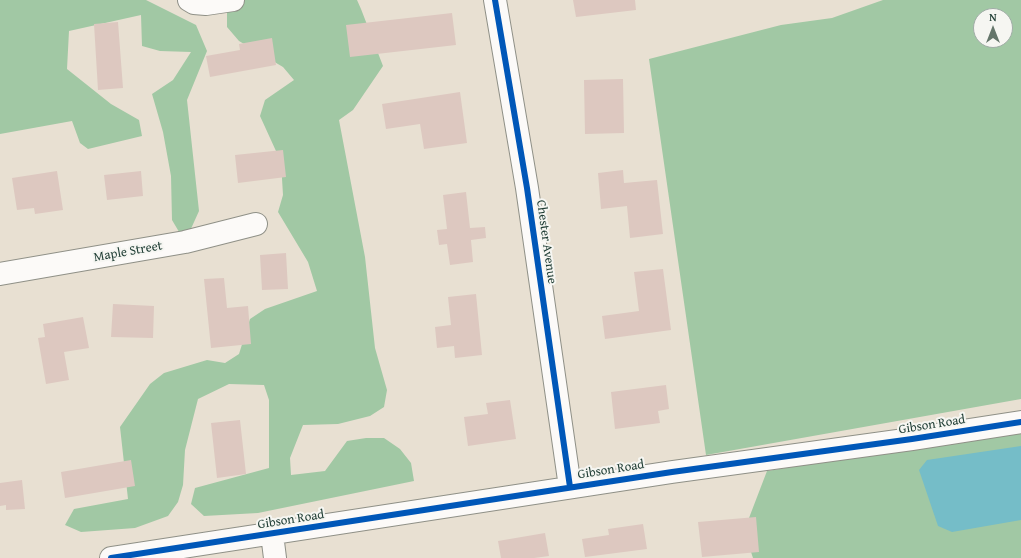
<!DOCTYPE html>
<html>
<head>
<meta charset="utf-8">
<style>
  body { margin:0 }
  #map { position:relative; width:1021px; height:558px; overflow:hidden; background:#e8e0d2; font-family:"Gentium Book Plus",serif }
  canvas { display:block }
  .north { position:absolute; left:973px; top:8px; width:40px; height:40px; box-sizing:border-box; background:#f6f6f2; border:1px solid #a0aca6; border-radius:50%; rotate:0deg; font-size:11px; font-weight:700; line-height:16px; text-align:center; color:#1f3d34 }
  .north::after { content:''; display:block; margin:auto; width:14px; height:18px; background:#65766b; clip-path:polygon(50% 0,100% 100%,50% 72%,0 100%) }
</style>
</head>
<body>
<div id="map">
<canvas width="1021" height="558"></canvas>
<div class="north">N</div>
</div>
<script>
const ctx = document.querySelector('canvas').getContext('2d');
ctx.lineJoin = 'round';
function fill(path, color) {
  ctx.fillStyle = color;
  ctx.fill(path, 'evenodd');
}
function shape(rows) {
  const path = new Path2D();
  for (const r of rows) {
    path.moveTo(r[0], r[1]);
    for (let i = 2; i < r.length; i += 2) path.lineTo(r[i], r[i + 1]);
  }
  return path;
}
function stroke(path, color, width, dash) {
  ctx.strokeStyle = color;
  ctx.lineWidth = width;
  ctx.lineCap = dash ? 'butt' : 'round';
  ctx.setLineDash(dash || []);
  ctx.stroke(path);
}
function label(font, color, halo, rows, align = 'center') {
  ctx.font = font + ' "Gentium Book Plus",serif';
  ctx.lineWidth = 4;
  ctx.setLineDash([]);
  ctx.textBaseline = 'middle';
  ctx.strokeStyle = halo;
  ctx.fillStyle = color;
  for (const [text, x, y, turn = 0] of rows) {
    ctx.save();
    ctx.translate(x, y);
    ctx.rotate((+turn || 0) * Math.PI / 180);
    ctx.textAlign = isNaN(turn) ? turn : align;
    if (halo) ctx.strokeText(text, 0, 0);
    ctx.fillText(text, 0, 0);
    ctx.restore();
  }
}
fill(shape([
  [0,0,146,0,196,25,207,51,187,100,199,211,185,242,172,220,171,176,163,132,152,94,173,80,191,52,160,51,142,46,141,15,69,31,67,69,111,104,139,120,142,136,88,149,80,143,72,121,0,134],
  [227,0,357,0,361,9,383,66,353,110,339,120,365,257,375,348,387,390,384,407,370,416,338,424,303,425,290,458,291,475,325,471,347,441,366,438,384,438,400,449,411,463,414,481,258,513,204,516,191,504,195,488,269,468,269,400,264,385,229,384,198,399,185,450,183,485,178,502,168,516,135,528,81,532,65,525,74,509,128,499,120,427,150,384,164,373,207,360,225,363,239,354,250,319,265,309,317,291,308,262,278,212,283,195,281,162,260,116,265,100,294,80,283,67,239,41,227,27],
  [883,0,1021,0,1021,399,706,455,649,59,781,25,832,18],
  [981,16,1005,16,1005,40,981,40],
  [1021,430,1021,558,753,558,744,531,767,471]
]), '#a1c8a4');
fill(shape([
  [1021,446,1021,520,952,532,938,526,919,470,927,460]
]), '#75bdc8');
fill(shape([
  [573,0,635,0,636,10,576,17],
  [452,13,456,45,350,57,346,25],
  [118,22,123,88,98,90,94,24],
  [272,38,276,65,210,77,206,56,240,50,239,44],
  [623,79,624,133,585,134,584,80],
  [460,92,467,143,424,149,420,124,386,129,382,104],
  [283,150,286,177,238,183,235,155],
  [623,170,624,183,657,180,663,234,630,238,627,206,601,209,598,173],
  [57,171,63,210,35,214,34,208,17,210,12,178],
  [141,171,143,196,107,200,104,175],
  [466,192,470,228,485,227,486,238,471,240,473,262,450,265,447,244,439,245,437,230,447,229,443,195],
  [286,253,288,289,262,290,260,255],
  [663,269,671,330,605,339,602,316,639,311,634,272],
  [224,278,227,308,248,306,251,344,211,348,204,279],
  [476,294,482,355,455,358,454,346,437,348,435,327,451,325,448,297],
  [113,304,154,306,153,338,111,337],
  [83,317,89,348,64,352,69,380,46,384,38,338,45,337,43,324],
  [666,385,669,409,658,411,660,423,615,429,611,392],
  [510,400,516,439,468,446,464,417,488,414,486,403],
  [240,420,246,474,217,478,211,423],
  [131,460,135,486,65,498,61,472],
  [22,480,25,509,6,510,6,505,0,506,0,483],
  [756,517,759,552,702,557,698,522],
  [643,524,647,549,585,557,582,539,609,535,608,529],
  [545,533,549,556,534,558,501,558,498,541]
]), '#ddc8c0');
const street = shape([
  [189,0,194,3,206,4,233,0],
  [495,0,527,188,570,487],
  [0,274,185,242,256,224],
  [272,534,275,558],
  [111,558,672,472,912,439,1021,422]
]);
stroke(street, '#8f9087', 24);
stroke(street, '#fcfaf8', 22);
stroke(shape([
  [495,0,527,188,570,487],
  [111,558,672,472,912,439,1021,422]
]), '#0057b8', 6);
label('13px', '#1f3d34', '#f6f6f2', [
  ["Chester Avenue",546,242,82],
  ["Maple Street",128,252,-10],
  ["Gibson Road",932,425,-9],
  ["Gibson Road",611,470,-9],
  ["Gibson Road",291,520,-9]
]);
</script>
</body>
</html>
